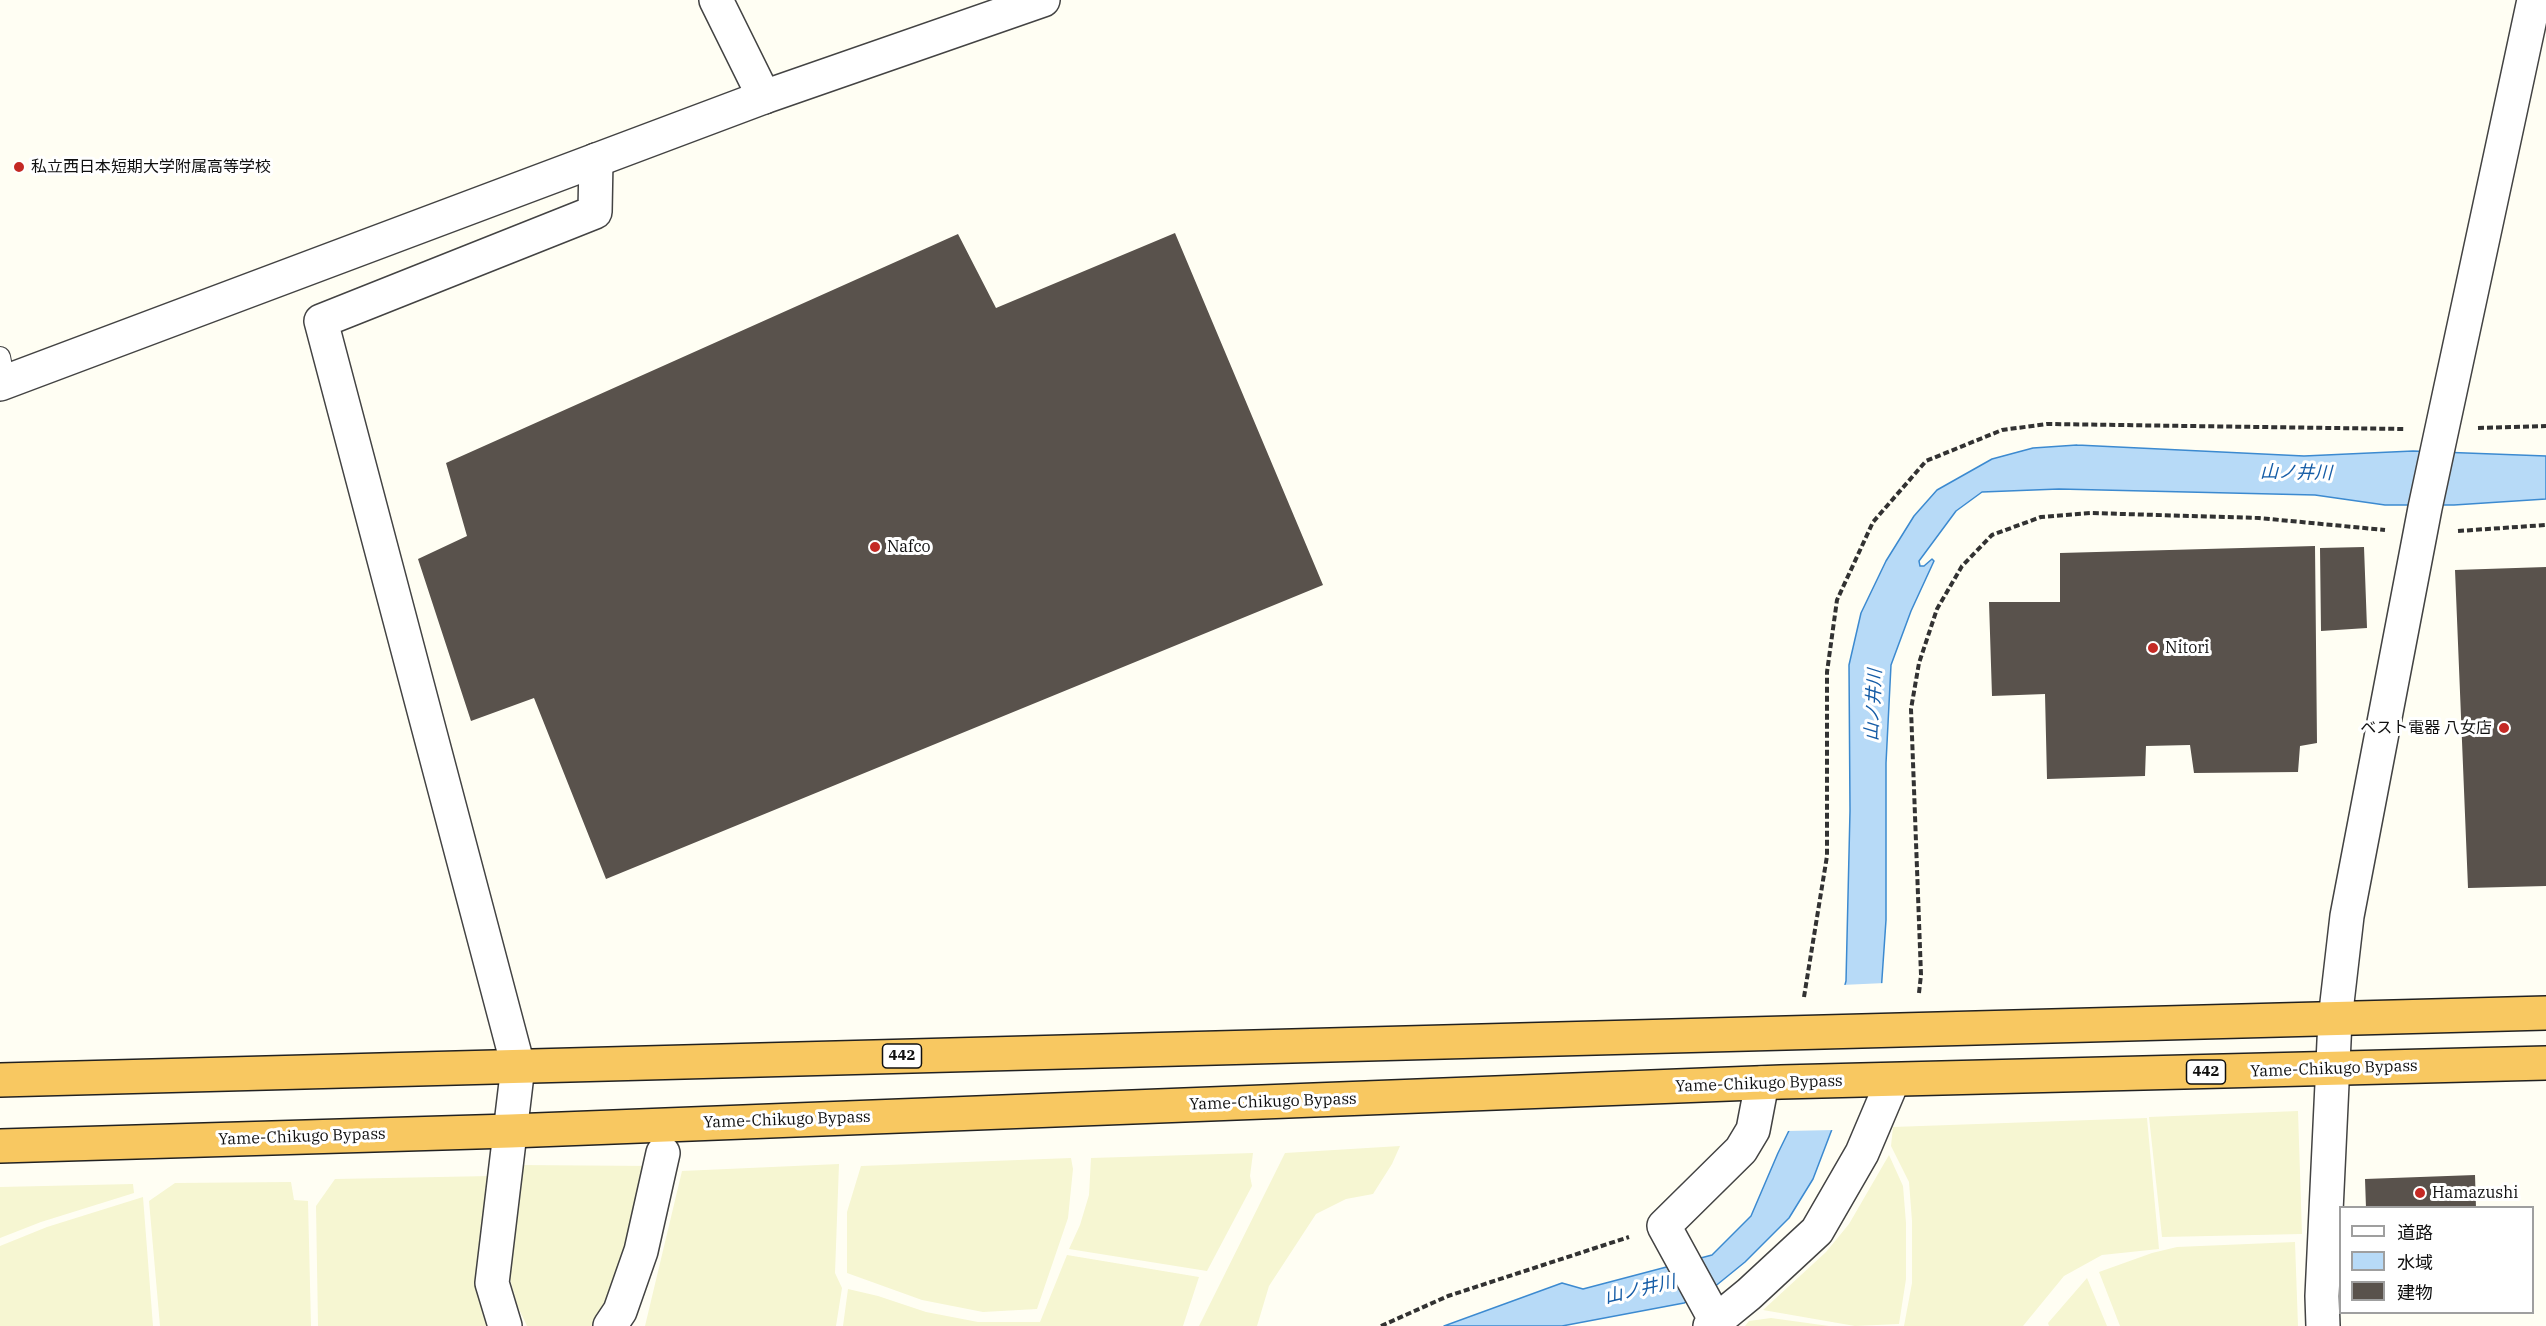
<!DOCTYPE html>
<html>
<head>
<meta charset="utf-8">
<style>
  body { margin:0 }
  #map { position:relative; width:2546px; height:1326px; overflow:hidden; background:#fffef3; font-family:"IBM Plex Serif","Noto Sans JP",serif }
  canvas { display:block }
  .legend { position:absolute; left:2339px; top:1206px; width:195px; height:108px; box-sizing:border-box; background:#fff; border:2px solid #9f9f9f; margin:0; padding:8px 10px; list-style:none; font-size:18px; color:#101010 }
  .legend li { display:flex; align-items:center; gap:12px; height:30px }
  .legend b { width:30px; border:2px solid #9f9f9f }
</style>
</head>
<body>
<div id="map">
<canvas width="2546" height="1326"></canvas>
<ul class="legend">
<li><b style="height:8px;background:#fff"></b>道路</li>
<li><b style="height:16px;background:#b7daf7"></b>水域</li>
<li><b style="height:16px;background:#59524c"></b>建物</li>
</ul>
</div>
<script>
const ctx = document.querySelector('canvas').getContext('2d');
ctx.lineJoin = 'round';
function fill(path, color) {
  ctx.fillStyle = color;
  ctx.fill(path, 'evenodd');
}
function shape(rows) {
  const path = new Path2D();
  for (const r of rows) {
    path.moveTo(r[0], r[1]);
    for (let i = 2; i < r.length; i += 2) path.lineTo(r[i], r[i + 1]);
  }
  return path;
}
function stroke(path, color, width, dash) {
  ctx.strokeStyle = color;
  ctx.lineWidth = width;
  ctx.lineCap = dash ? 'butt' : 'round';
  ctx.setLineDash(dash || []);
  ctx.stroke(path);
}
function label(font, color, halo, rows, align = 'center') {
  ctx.font = font + ' "IBM Plex Serif","Noto Sans JP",serif';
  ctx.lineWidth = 6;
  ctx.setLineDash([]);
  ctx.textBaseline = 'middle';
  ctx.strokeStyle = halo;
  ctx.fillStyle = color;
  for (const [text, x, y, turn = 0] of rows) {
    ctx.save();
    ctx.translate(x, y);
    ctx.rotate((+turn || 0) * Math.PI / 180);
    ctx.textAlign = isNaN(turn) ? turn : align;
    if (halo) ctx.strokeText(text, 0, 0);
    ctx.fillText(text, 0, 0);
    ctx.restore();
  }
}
fill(shape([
  [2298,1111,2302,1234,2162,1237,2149,1117],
  [2147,1118,2159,1249,2102,1255,2064,1276,2023,1326,1904,1326,1912,1283,1912,1221,1909,1182,1891,1146,1893,1127],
  [1400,1146,1392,1164,1373,1194,1346,1199,1316,1214,1269,1286,1257,1326,1199,1326,1285,1153],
  [1253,1153,1250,1176,1252,1186,1207,1271,1069,1249,1080,1225,1089,1195,1091,1158],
  [1889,1155,1903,1186,1906,1223,1906,1279,1899,1324,1855,1326,1763,1310,1826,1252,1849,1224],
  [1071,1158,1073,1169,1068,1218,1037,1309,983,1312,922,1300,847,1273,847,1212,861,1166],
  [839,1164,835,1273,842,1288,836,1326,645,1326,682,1171],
  [518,1165,654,1166,597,1326,527,1326,517,1305,509,1275],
  [491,1176,490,1326,318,1326,316,1206,335,1179],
  [291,1182,294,1200,308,1201,311,1326,160,1326,149,1201,175,1183],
  [133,1184,134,1193,41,1222,0,1238,0,1187],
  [143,1197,153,1326,0,1326,0,1246,47,1227],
  [2295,1242,2298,1326,2120,1326,2099,1272,2152,1253,2177,1247],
  [1067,1255,1199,1277,1183,1326,843,1326,848,1289,878,1296,926,1312,978,1322,1040,1322],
  [2087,1278,2107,1326,2049,1326,2048,1323],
  [1771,1318,1829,1326,1745,1326,1749,1321]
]), '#f6f6d2');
const water = shape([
  [2077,445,2304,456,2413,451,2546,456,2546,499,2454,505,2385,505,2315,495,2059,489,1982,492,1956,511,1919,561,1920,566,1924,566,1932,559,1934,561,1911,611,1891,665,1886,763,1886,920,1881,993,1858,1061,1813,1179,1789,1218,1745,1262,1713,1288,1684,1303,1562,1326,1444,1326,1562,1283,1583,1289,1712,1255,1751,1216,1778,1153,1827,1053,1846,981,1850,811,1849,665,1861,613,1886,561,1914,516,1937,490,1992,459,2033,448,2077,445]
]);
fill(water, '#b7daf7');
stroke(water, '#3c8ad0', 1.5);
fill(shape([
  [1885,983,1884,994,1861,1062,1835,1130,1786,1131,1825,1052,1842,985]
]), '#fffef3');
fill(shape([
  [1175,233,1323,585,606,879,534,698,471,721,418,559,467,536,446,463,958,234,996,308],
  [2315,546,2317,743,2300,746,2298,772,2194,773,2190,745,2146,746,2145,776,2047,779,2045,694,1992,696,1989,602,2060,602,2060,553],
  [2364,547,2367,628,2321,631,2320,548],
  [2546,567,2546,886,2468,888,2455,570],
  [2475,1175,2476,1208,2366,1208,2365,1179]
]), '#59524c');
const service = shape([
  [0,357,5,382]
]);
const minor = shape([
  [716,0,764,97],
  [1716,1321,1664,1226,1741,1150,1753,1130,1762,1083],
  [505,1326,492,1283,518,1066,321,321,595,212,596,160],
  [610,1326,620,1311,641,1251,663,1153],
  [1710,1326,1749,1294,1817,1231,1862,1153,1893,1080]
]);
const tertiary = shape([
  [0,384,764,97,1043,0],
  [2323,1326,2322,1296,2335,1020,2347,916,2425,508,2534,0]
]);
const trunk = shape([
  [0,1080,2546,1013],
  [0,1146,510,1131,1781,1082,2546,1063]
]);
stroke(service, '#434343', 22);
stroke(minor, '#434343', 36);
stroke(tertiary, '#434343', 36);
stroke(trunk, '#212121', 36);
stroke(shape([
  [2478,428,2546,426],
  [2458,531,2546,525],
  [1919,993,1921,975,1911,709,1919,663,1937,609,1962,566,1992,535,2041,517,2090,513,2259,518,2385,530],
  [1804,997,1827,856,1827,672,1837,600,1873,522,1926,461,2002,430,2047,424,2404,429],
  [1381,1326,1448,1296,1629,1237]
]), '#323232', 4, [6, 3]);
stroke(service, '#fff', 20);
stroke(minor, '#fff', 33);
stroke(tertiary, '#fff', 33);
stroke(trunk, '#f8c861', 33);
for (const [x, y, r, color] of [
  [19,167,6,"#c42924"],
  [875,547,6,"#c42924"],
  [2153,648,6,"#c42924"],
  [2504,728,6,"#c42924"],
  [2420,1193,6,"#c42924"]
]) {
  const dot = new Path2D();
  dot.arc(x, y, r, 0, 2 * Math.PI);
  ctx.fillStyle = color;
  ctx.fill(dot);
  stroke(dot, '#fff', 2);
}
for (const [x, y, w] of [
  [902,1056,39],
  [2206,1072,39]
]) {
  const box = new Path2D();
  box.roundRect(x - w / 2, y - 12, w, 24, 4.5);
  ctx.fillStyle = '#fff';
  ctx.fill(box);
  stroke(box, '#101010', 1.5);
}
label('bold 15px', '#101010', null, [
  ["442",902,1056],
  ["442",2206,1072]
]);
label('16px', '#101010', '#fff', [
  ["私立西日本短期大学附属高等学校",31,167],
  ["Nafco",887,547],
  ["Nitori",2165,648],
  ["ベスト電器 八女店",2492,728,"right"],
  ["Hamazushi",2432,1193]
], 'left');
label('16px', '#101010', '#fff', [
  ["Yame-Chikugo Bypass",2334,1069,-2],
  ["Yame-Chikugo Bypass",1759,1084,-2],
  ["Yame-Chikugo Bypass",1273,1102,-2],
  ["Yame-Chikugo Bypass",787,1120,-2],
  ["Yame-Chikugo Bypass",302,1137,-2]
]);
label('italic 18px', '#155ca6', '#fff', [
  ["山ノ井川",2296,473,1],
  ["山ノ井川",1874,705,-87],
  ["山ノ井川",1640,1290,-13]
]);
</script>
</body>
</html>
